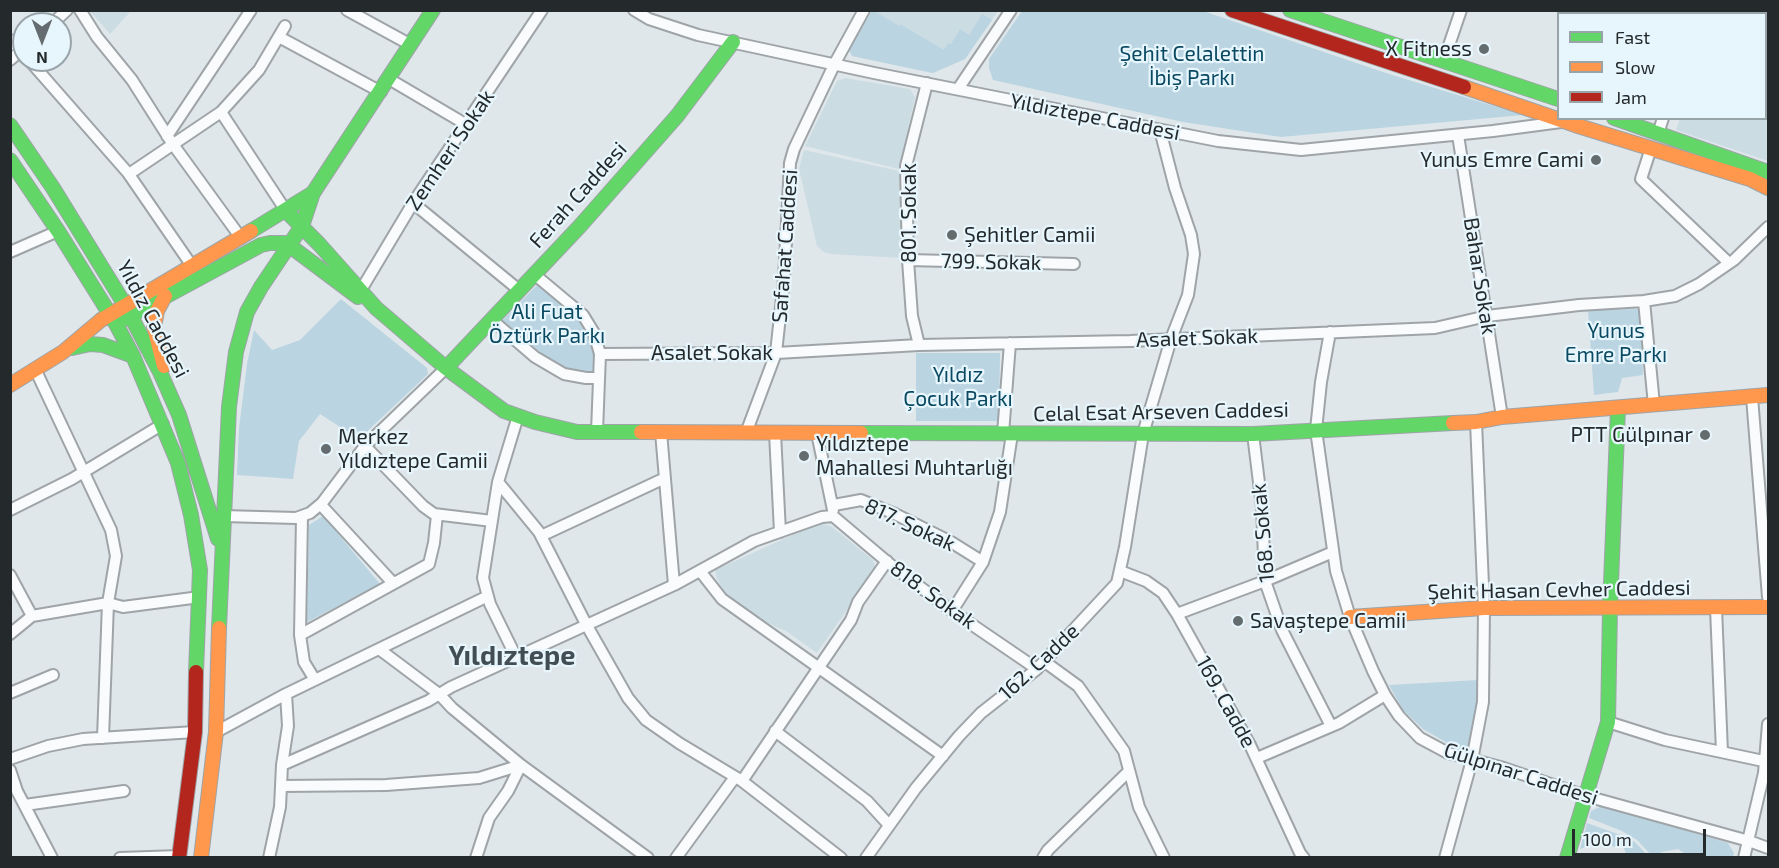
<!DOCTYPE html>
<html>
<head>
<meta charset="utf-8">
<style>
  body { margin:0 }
  #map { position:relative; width:1779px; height:868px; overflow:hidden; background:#dfe7eb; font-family:"Exo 2",sans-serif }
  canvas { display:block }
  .frame { position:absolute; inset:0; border:12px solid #24292c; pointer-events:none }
  .legend { position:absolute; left:1557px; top:12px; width:210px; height:108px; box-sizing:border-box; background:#e7f6fd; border:2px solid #99a4a9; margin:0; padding:8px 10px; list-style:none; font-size:18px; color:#24292c }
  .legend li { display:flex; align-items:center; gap:12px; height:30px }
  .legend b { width:30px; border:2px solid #99a4a9 }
  .north { position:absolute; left:12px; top:12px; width:60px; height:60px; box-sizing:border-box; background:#e7f6fd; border:2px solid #99a4a9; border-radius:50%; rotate:180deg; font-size:16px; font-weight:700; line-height:24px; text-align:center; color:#24292c }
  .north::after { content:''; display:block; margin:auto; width:21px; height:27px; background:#656c6f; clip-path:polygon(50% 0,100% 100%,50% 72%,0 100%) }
  .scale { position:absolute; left:1572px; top:829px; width:134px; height:27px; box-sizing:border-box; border:3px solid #24292c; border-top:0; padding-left:8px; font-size:18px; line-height:21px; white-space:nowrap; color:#24292c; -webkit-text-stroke:4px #e7f6fd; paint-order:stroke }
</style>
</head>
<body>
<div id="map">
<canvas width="1779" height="868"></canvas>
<div class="frame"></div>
<ul class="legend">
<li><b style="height:8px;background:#63d668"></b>Fast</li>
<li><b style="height:8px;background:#ff974d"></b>Slow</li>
<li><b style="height:8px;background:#b3261e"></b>Jam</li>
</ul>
<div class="north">N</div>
<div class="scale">100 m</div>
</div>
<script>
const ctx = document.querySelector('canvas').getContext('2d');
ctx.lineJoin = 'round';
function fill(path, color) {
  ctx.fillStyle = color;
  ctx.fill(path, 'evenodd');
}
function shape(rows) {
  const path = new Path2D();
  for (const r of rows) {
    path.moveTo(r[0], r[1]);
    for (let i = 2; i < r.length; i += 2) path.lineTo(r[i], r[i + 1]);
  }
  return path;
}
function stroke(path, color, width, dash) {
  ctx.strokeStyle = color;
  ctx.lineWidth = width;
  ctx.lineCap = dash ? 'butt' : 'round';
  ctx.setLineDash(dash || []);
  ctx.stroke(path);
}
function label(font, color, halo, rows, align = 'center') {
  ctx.font = font + ' "Exo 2",sans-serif';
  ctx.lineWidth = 4.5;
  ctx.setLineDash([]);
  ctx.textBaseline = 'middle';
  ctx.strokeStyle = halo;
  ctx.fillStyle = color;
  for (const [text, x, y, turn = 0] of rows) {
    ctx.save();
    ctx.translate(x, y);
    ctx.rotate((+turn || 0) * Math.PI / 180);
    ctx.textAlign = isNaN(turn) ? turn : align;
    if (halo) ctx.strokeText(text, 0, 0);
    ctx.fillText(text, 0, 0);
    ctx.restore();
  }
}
fill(shape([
  [90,11,131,11,110,34],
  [872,11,998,11,965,59,933,73,852,56],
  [845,78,910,89,915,97,899,169,805,146,837,81],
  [1766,84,1768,85,1768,161,1676,130,1680,119,1766,118],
  [804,150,899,171,903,258,831,254,824,252,817,246,799,169],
  [819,523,831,526,873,560,876,568,817,653,786,631,774,626,748,612,727,597,717,579,715,570]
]), '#ccdce3');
fill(shape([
  [872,11,876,11,876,12,899,26,900,24,944,50,948,43,951,44,960,29,969,35,982,14,992,20,965,59,933,73,852,56,848,48],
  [1022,11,1203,11,1389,74,1523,115,1281,137,1183,122,993,80,989,68,989,59],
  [537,285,542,286,586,325,595,347,595,374,577,374,560,368,502,321],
  [341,299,427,368,428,374,359,439,320,414,299,441,293,479,237,475,239,428,247,364,254,330,272,350,300,340],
  [1640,309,1643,375,1622,378,1618,392,1594,395,1588,310],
  [916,353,1000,353,999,421,916,421],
  [323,516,380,584,307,622,309,525],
  [1478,680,1478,707,1469,749,1465,753,1423,729,1403,710,1389,685],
  [1602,806,1728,843,1734,853,1733,857,1686,857,1684,853,1678,849,1661,852,1658,857,1653,857,1637,840,1622,831,1589,818,1591,811],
  [1587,823,1615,833,1635,842,1649,857,1627,857,1623,845,1613,847,1607,833,1589,839,1590,846,1580,849]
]), '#bad4e1');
const street = shape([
  [80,10,97,37,132,80,172,143,241,238],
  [347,10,411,45],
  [634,10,649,19,698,35,874,73,1218,141,1301,150,1493,131,1561,122],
  [1702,14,1703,10],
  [52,24,67,10],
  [279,37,381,92],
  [10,40,24,54],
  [10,60,24,48],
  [29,60,128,173,192,266],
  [1444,60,1461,10],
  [389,79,467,125],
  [958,89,1011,10],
  [221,112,286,211],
  [1658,134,1663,118],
  [1458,135,1502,417],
  [167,136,251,10],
  [1651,148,1641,179,1729,263],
  [129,174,221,112,259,70,285,26],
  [413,203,519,290],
  [10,252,58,231],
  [908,260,1074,264],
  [534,274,583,315,594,333,600,354,597,432],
  [361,290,413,203,542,10],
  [1644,301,1654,405],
  [492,320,535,357,564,374,586,378,598,378],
  [1330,332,1321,382,1316,430,1336,571,1350,617,1373,671,1385,695,1399,716,1420,738,1448,753,1504,768,1586,796,1749,841,1768,848],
  [919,345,912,316,908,260,906,166,927,83],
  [600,354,776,353,919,345,1130,341,1435,328,1487,316,1579,305,1644,301,1675,296,1699,284,1734,260,1768,227],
  [36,371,111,530,116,556,108,603,103,738],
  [1752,397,1768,597],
  [518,416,498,482,539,532,586,624,628,698,646,720,679,743,742,781],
  [661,432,674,585],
  [746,433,776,353,784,279,790,163,794,149,835,63,864,10],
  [775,433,780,532],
  [817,433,833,510],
  [1003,434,1010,343],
  [1253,434,1262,507,1265,581,1282,630,1331,726],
  [365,446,423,506,434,514,492,521],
  [498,482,483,578,490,604,516,657],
  [321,505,393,583],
  [834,505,861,500,895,514,951,542,983,562],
  [10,510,72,479,163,424],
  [223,516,296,518,310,513,322,503,365,446,446,368],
  [302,516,300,635,304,662,315,680],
  [833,516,891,565,952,611,1037,669],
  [541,536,665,478],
  [700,571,722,599,943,756],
  [1120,571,1146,581,1163,593,1177,614,1250,745,1300,853,1304,858],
  [10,575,32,616],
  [1716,608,1722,752],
  [952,611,983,562,1000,512,1012,434],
  [1177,614,1265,581,1333,552],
  [10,634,32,616,108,603,123,607,200,597],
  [300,635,429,564,434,543,437,515],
  [379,649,439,694,452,708,521,765,648,858],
  [1045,662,1078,686,1124,751,1139,807,1164,858],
  [10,693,53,675],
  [1608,722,1665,740,1768,762],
  [775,731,867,801,889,825],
  [216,732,286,694,488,596],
  [1257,758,1339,723,1385,695],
  [10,759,48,746,83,739,195,732],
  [282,765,428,701,451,687,674,585,754,541,822,517,833,516],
  [10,770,17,791,52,858],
  [281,786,386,785,479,778,521,765],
  [25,805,124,791],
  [120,858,179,856],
  [269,858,280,807,282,765,288,726,286,694],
  [476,858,489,818,508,791,521,765],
  [676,858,735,777],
  [841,858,742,781,851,620,858,602,887,561],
  [866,858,916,788,959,736,981,713,1037,669,1117,583,1125,547,1143,434,1171,339,1188,295,1194,254,1191,235,1175,188,1160,130],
  [1043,858,1048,850,1129,771],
  [1445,858,1472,760,1483,702,1484,608,1476,422],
  [1744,858,1764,773,1768,724]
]);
const fast = shape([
  [1290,10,1558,99],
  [1614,118,1768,172],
  [10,125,53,188,125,305,160,372,179,415,218,539],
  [10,160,58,231,116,324,133,356,178,463,191,515,200,570,196,672],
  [313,193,433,10],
  [286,211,319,244,376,308,446,368,504,411,535,422,577,432,641,432],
  [122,320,261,245,270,243,284,243,290,246,358,297],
  [72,348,90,344,103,345,133,356],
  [446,368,580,226,677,116,733,42],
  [861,433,1253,434,1453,423],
  [219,628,229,407,236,352,247,312,261,287,302,226,313,193,251,231],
  [1567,858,1608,722,1610,608,1618,408]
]);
const slow = shape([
  [1464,87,1575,125,1750,179,1768,188],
  [164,366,154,327,157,311,165,296],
  [10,385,63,352,101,320,251,231],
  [1453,423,1476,422,1502,417,1768,395],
  [641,432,861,433],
  [1350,617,1484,608,1768,607],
  [201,858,216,732,219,628]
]);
const jam = shape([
  [1232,10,1464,87],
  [179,858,195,732,196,672]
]);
stroke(street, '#9ea4a7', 14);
stroke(fast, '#9ea4a7', 16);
stroke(slow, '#9ea4a7', 16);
stroke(jam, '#9ea4a7', 16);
stroke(street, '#fafbfc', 10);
stroke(fast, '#63d668', 14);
stroke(slow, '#ff974d', 14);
stroke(jam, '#b3261e', 14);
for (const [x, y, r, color] of [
  [1484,49,6,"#656c6f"],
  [1596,160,6,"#656c6f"],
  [952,235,6,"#656c6f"],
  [1705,435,6,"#656c6f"],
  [326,449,6,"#656c6f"],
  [804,456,6,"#656c6f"],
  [1238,621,6,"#656c6f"]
]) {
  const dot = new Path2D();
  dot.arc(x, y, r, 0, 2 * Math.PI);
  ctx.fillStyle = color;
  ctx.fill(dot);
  stroke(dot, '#e7f6fd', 2);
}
label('21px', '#24292c', '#e7f6fd', [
  ["X Fitness",1472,49,"right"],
  ["Yunus Emre Cami",1584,160,"right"],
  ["Şehitler Camii",964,235],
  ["PTT Gülpınar",1693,435,"right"],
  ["Merkez",338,437],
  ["Yıldıztepe Camii",338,461],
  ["Yıldıztepe",816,444],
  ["Mahallesi Muhtarlığı",816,468],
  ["Savaştepe Camii",1250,621]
], 'left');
label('21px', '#0a4961', '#e7f6fd', [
  ["Şehit Celalettin",1192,54],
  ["İbiş Parkı",1192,78],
  ["Ali Fuat",547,312],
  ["Öztürk Parkı",547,336],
  ["Yunus",1616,331],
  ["Emre Parkı",1616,355],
  ["Yıldız",958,375],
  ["Çocuk Parkı",958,399]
]);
label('21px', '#24292c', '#e7f6fd', [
  ["Yıldıztepe Caddesi",1095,117,11],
  ["Zemheri Sokak",450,150,-56],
  ["Ferah Caddesi",578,195,-48],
  ["801. Sokak",909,213,-90],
  ["Safahat Caddesi",785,246,-86],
  ["799. Sokak",991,262,1],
  ["Bahar Sokak",1480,276,81],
  ["Yıldız Caddesi",153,319,62],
  ["Asalet Sokak",1197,338,-2],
  ["Asalet Sokak",712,353],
  ["Celal Esat Arseven Caddesi",1161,412,-1],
  ["817. Sokak",910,525,25],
  ["168. Sokak",1263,533,-95],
  ["Şehit Hasan Cevher Caddesi",1559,590,-1],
  ["818. Sokak",933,595,36],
  ["162. Cadde",1039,662,-43],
  ["169. Cadde",1226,702,61],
  ["Gülpınar Caddesi",1521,774,18]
]);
label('bold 27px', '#424e54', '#e7f6fd', [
  ["Yıldıztepe",512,656]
]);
</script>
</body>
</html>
